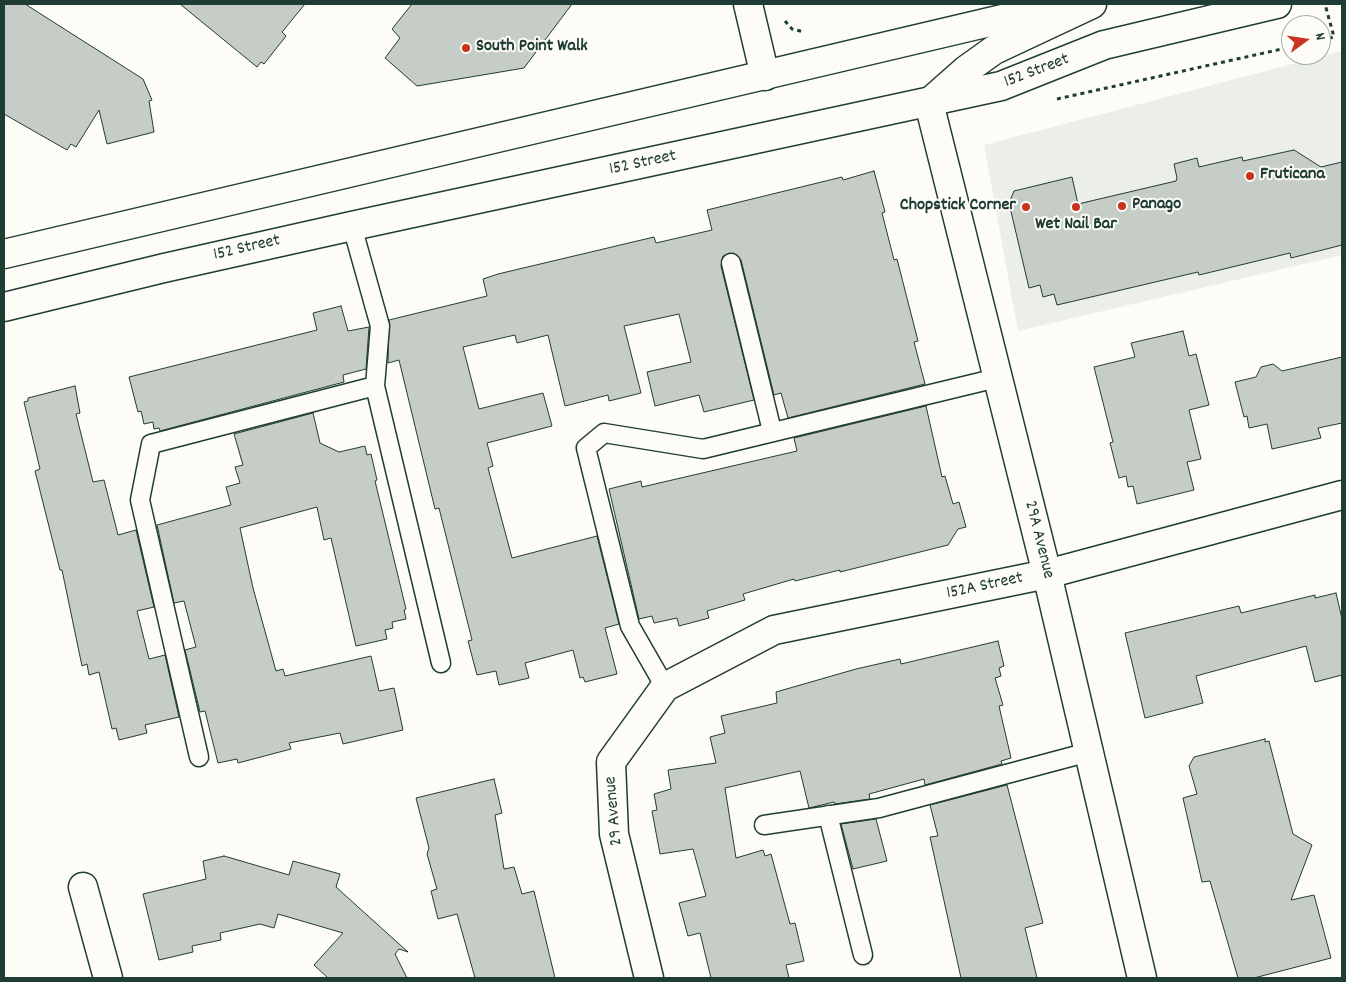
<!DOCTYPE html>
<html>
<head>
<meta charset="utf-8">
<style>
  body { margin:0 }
  #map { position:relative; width:1346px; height:982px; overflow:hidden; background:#fdfcf7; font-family:Dekko,sans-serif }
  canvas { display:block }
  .frame { position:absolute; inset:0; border:5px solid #1f3d34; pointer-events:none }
  .north { position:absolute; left:1281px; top:15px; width:50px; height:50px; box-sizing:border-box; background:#fdfcf7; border:1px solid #a4b0a9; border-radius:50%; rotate:76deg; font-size:14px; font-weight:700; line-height:20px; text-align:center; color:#1f3d34 }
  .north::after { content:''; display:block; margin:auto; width:18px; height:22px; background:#c8321e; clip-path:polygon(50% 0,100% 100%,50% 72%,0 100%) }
</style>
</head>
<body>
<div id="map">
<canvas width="1346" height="982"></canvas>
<div class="frame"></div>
<div class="north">N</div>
</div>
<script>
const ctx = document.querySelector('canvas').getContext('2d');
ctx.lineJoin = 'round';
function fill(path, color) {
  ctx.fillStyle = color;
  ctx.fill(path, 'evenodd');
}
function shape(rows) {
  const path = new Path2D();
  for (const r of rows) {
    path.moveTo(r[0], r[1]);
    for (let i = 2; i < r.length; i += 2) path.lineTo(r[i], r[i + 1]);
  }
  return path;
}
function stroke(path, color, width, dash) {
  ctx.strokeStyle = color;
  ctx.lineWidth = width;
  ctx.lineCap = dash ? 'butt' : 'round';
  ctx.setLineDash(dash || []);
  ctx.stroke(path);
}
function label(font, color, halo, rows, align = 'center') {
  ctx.font = font + ' Dekko,sans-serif';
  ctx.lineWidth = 4;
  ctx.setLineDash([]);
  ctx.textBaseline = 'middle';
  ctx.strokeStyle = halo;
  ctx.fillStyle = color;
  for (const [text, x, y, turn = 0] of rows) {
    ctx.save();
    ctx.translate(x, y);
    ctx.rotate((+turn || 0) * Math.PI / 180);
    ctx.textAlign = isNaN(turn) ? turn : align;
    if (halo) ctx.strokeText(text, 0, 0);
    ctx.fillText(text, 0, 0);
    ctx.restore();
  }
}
fill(shape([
  [1342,51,1342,255,1018,331,984,145]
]), '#eceee9');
const building = shape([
  [4,4,25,4,143,79,152,100,149,101,154,132,107,144,99,110,76,147,71,144,67,150,4,114,4,4],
  [180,4,305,4,282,32,286,36,264,64,261,62,257,67,180,4],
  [412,4,572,4,524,68,417,86,385,58,400,38,392,29,412,4],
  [1294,150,1321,167,1342,162,1342,245,1291,258,1290,253,1199,275,1198,272,1057,305,1054,294,1043,297,1040,285,1029,288,1009,203,1014,191,1072,177,1078,204,1176,181,1177,178,1174,164,1197,158,1199,167,1242,157,1243,161,1294,150],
  [874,171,885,212,882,213,894,260,897,259,918,341,914,342,925,384,788,418,781,393,774,395,741,260,734,253,723,256,721,266,754,400,704,412,699,395,655,406,647,372,691,362,679,314,624,326,641,393,609,401,608,395,565,406,548,335,517,343,515,335,463,347,479,409,543,393,552,426,487,443,493,466,488,468,512,558,597,536,619,624,605,628,617,674,585,682,583,677,580,678,573,650,525,663,529,678,499,685,496,671,477,675,468,641,472,640,439,508,435,509,399,360,388,363,389,320,487,296,483,279,498,274,654,237,656,243,712,230,707,210,842,177,843,180,874,171],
  [341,306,348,331,369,327,366,369,343,375,344,382,160,431,159,428,154,429,153,422,144,424,141,411,138,412,129,377,317,330,313,313,341,306],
  [1183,331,1189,356,1196,354,1209,405,1189,410,1201,459,1187,462,1194,490,1137,504,1133,486,1128,487,1126,476,1119,478,1110,443,1113,442,1094,367,1135,357,1131,343,1183,331],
  [1342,357,1342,423,1318,428,1321,438,1272,449,1267,424,1249,428,1247,416,1244,417,1235,382,1256,377,1261,367,1273,364,1282,371,1342,357],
  [75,386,80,413,76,414,93,482,104,480,118,535,136,530,154,607,137,611,149,659,165,655,179,717,145,725,147,733,119,740,116,728,112,729,99,672,89,675,87,664,82,666,62,570,60,570,35,471,40,469,24,402,28,401,28,398,75,386],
  [926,406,942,477,945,476,953,504,959,502,966,527,958,529,948,545,840,572,840,570,795,581,794,579,743,594,745,600,707,611,709,618,679,626,677,618,654,623,652,616,639,619,609,489,641,481,642,487,797,451,794,438,926,406],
  [313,413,320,443,339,452,365,446,367,455,371,454,377,480,375,481,406,609,404,610,406,619,392,622,393,628,385,630,387,639,356,646,331,538,324,540,317,507,240,528,253,588,276,671,283,669,285,676,371,656,379,691,394,688,403,730,343,744,340,733,289,743,291,749,238,763,237,759,218,763,205,711,200,712,185,650,196,647,184,601,174,603,157,525,231,505,226,487,240,483,235,467,243,465,234,434,313,413],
  [1336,593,1342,619,1342,675,1315,682,1306,646,1196,676,1203,703,1145,718,1125,633,1239,606,1241,613,1315,595,1315,598,1336,593],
  [998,641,1004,666,999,668,1001,676,995,678,1003,705,999,706,1011,758,1001,761,1002,764,925,785,924,779,869,794,870,799,835,804,834,802,809,808,800,771,725,788,736,858,763,850,765,856,771,854,790,924,795,923,804,961,786,965,789,978,711,978,700,933,688,936,679,903,706,896,693,849,660,854,652,811,657,810,654,794,671,789,668,770,716,763,710,737,725,733,721,716,777,703,776,692,856,669,900,659,901,664,998,641],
  [1265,739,1265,742,1269,741,1293,834,1312,845,1291,900,1314,895,1331,958,1254,978,1238,978,1210,881,1202,882,1183,798,1197,794,1189,766,1194,757,1265,739],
  [494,779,502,813,495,815,504,869,514,867,522,894,534,891,555,978,475,978,457,914,438,919,431,891,437,889,427,854,429,848,416,798,494,779],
  [1007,785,1043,923,1025,928,1037,978,961,978,930,837,938,836,930,805,1007,785],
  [876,819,887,861,853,869,841,824,876,819],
  [224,856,289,875,293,861,340,874,336,887,408,952,399,949,395,954,407,978,328,978,314,965,343,933,278,914,274,928,260,924,220,933,221,940,192,946,193,952,159,960,143,894,206,879,203,861,224,856]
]);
fill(building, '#c6cdc7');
stroke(building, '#1f3d34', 1);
const service = shape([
  [352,226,380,326,375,386,441,663],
  [731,263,772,431],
  [665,687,630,626,586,448,604,433,703,449,997,378],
  [199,757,140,500,151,444,375,386],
  [828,815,863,955],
  [764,825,879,808,1089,752]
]);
const minor = shape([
  [748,4,765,76],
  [929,103,1047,574,1142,978],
  [83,887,108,978],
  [649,978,614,834,611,762,665,687,774,630,1047,574,1342,495]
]);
const secondary = shape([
  [932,100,966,70,994,50,1092,4],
  [4,254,1066,4],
  [4,307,164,268,352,226,1001,86,1104,45,1277,4]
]);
stroke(service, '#1f3d34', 21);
stroke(minor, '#1f3d34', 31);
stroke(secondary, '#1f3d34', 31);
stroke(shape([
  [785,21,792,29,804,32],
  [1321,40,1334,37,1325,4],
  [1057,99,1291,47]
]), '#1f3d34', 3, [4, 4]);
stroke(service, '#fdfcf7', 18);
stroke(minor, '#fdfcf7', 28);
stroke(secondary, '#fdfcf7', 28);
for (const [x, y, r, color] of [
  [466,48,5,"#c8321e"],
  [1250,176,5,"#c8321e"],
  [1122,206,5,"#c8321e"],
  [1026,207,5,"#c8321e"],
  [1076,207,5,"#c8321e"]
]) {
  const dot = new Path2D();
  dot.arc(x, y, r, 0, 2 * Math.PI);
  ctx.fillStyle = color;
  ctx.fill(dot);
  stroke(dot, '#fdfcf7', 2);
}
label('bold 18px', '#1f3d34', '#fdfcf7', [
  ["South Point Walk",476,48],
  ["Fruticana",1260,176],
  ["Panago",1132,206],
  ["Chopstick Corner",1016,207,"right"],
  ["Wet Nail Bar",1076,226,"center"]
], 'left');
label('18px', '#1f3d34', '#fdfcf7', [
  ["152 Street",1037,72,-21],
  ["152 Street",643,164,-12],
  ["152 Street",247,249,-13],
  ["29A Avenue",1038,540,76],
  ["152A Street",985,587,-12],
  ["29 Avenue",615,811,-95]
]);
</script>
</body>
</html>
